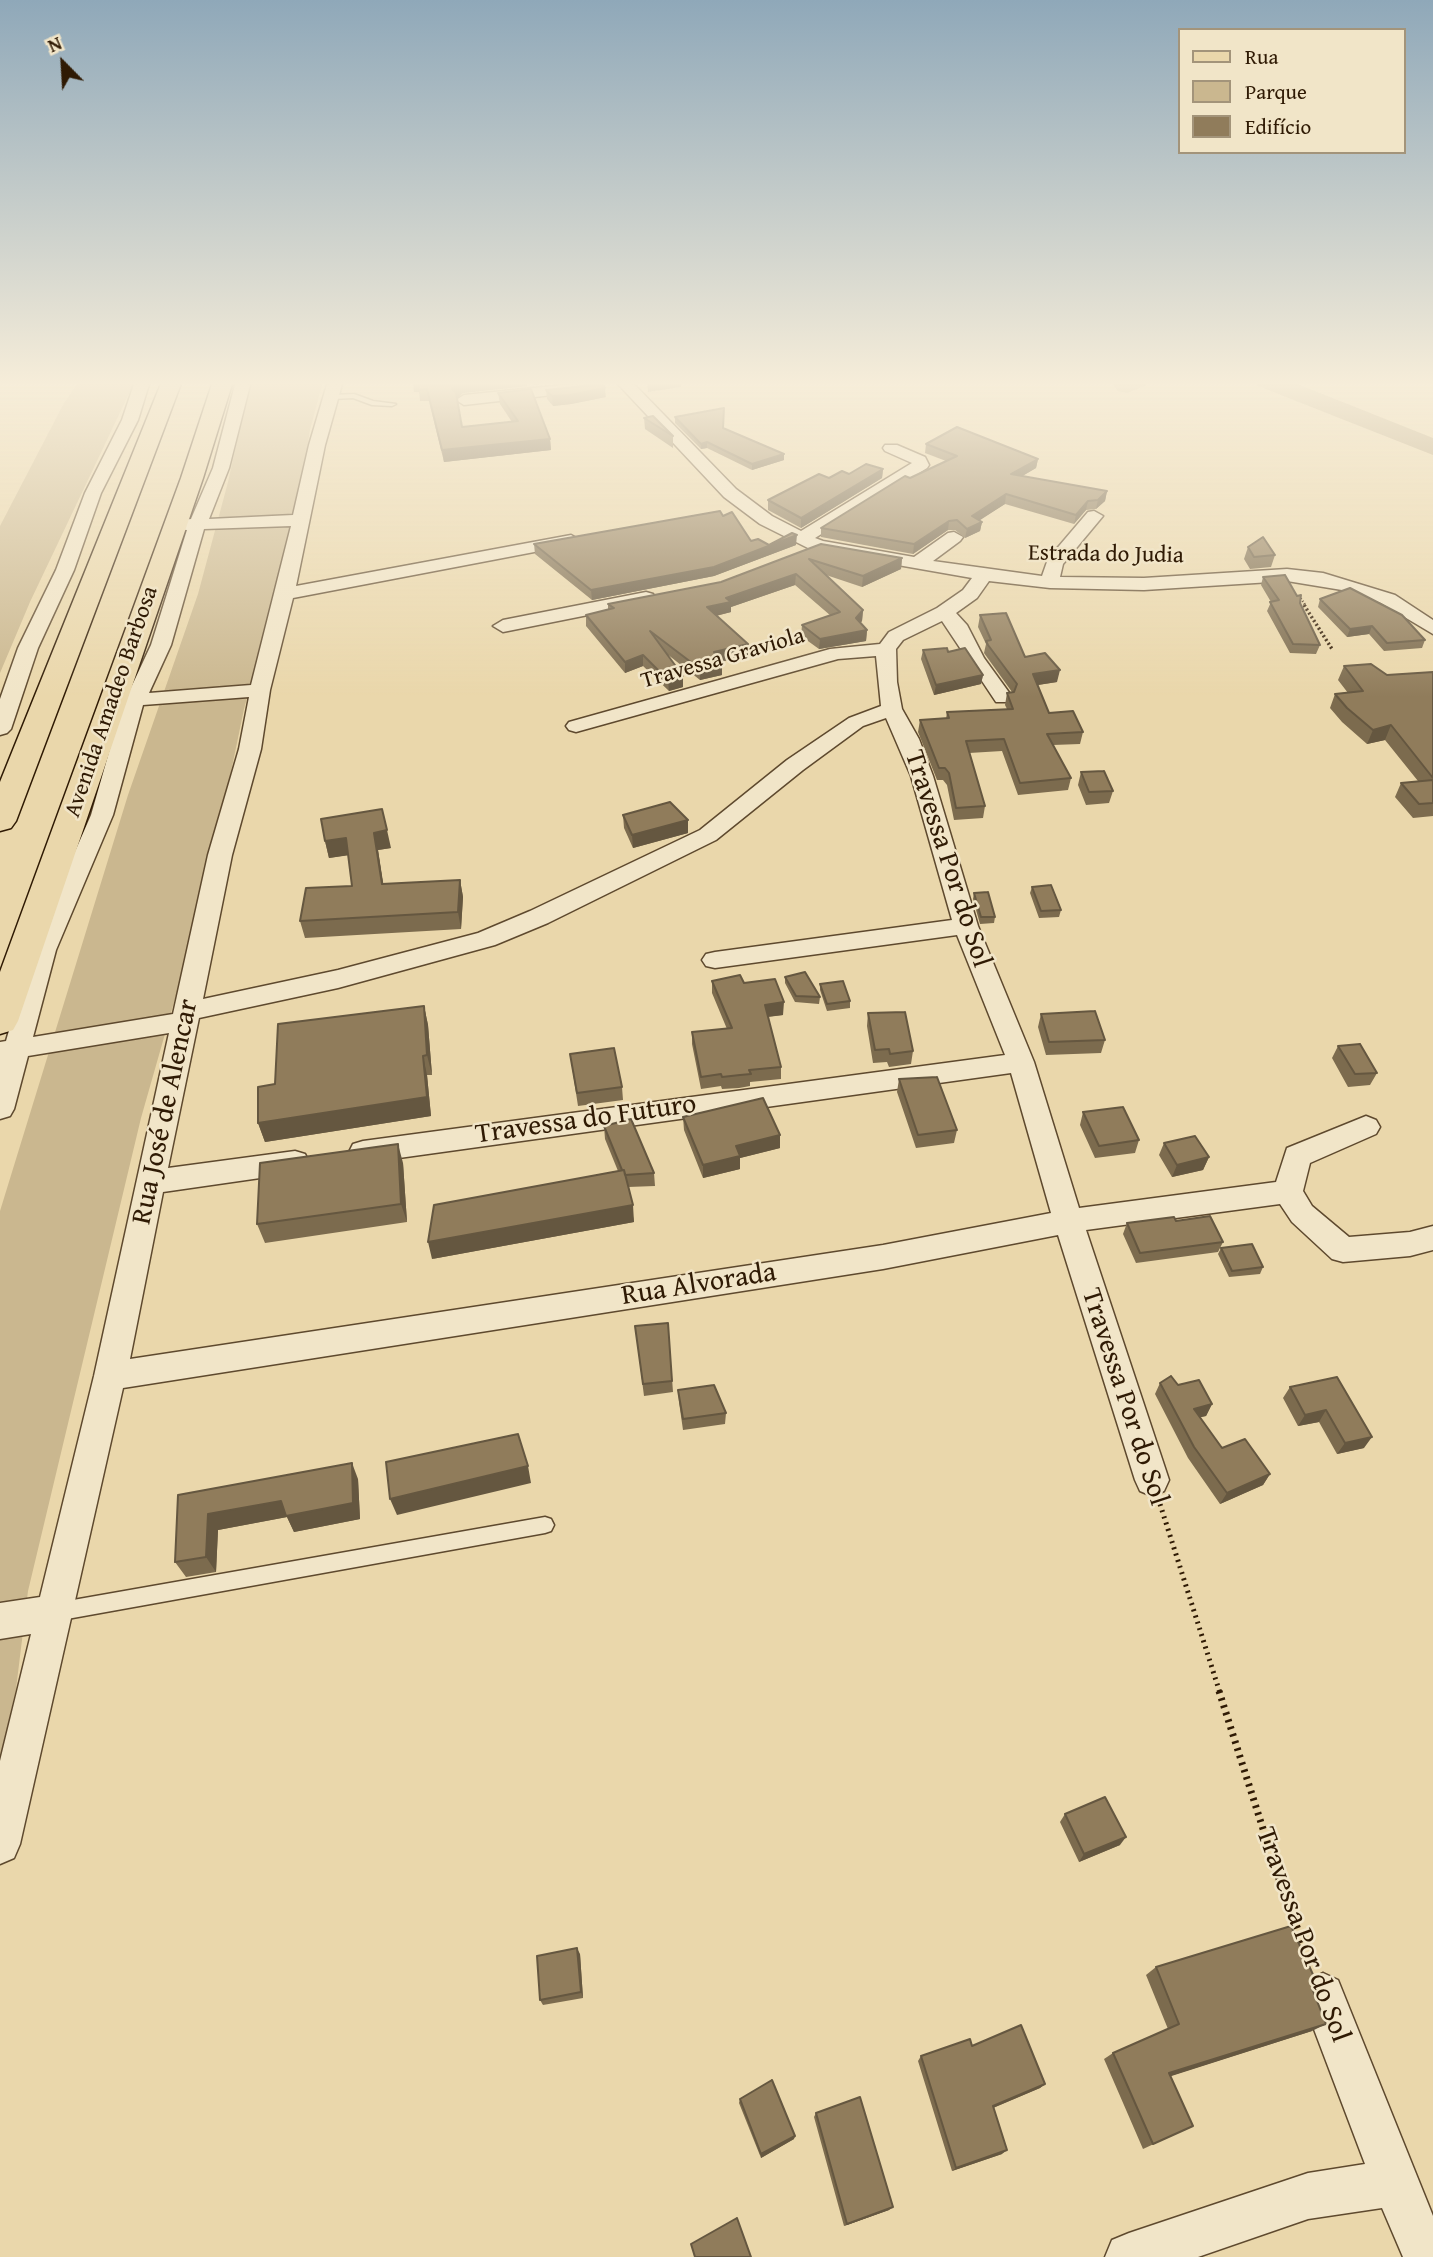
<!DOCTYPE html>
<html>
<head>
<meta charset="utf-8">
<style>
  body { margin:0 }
  #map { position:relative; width:1433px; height:2257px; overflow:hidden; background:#ead7ab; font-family:"Gentium Book Plus",serif }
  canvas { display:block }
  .legend { position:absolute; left:1178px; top:28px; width:228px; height:126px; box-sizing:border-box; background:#f1e5c8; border:2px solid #a3947a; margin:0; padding:9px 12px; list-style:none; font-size:21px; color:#2f1a04 }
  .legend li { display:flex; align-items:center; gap:14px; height:35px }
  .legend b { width:35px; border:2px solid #a3947a }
  .north { position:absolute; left:28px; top:28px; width:70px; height:70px; -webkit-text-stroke:5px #f1e5c8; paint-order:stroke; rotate:336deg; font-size:19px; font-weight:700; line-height:28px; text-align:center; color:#2f1a04 }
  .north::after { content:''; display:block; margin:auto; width:24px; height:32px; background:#2f1a04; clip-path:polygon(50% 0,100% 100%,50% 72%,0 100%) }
</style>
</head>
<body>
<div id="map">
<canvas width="1433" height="2257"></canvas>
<ul class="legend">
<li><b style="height:9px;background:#ead7ab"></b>Rua</li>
<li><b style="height:19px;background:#cab78f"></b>Parque</li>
<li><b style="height:19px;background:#907c5b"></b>Edifício</li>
</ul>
<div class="north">N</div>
</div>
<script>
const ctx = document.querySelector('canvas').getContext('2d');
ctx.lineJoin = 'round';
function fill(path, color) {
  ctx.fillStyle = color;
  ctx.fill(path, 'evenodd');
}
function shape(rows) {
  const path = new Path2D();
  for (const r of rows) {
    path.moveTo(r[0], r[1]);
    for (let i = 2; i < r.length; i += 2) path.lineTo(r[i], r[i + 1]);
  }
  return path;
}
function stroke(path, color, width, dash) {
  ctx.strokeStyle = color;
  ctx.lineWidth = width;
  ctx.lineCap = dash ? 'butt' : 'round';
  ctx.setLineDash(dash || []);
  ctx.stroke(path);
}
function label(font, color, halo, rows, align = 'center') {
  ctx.font = font + ' "Gentium Book Plus",serif';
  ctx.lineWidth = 5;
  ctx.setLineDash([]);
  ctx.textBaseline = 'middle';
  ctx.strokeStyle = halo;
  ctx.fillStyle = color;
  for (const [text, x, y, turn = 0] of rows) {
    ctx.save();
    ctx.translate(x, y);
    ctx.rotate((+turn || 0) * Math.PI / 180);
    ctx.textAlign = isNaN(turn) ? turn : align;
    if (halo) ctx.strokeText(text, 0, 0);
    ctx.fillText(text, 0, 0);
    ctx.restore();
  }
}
fill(shape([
  [79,381,135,381,30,602,0,673,0,526,64,403],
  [250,381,323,381,310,430,298,505,244,709,208,883,141,1118,28,1591,16,1689,0,1759,0,1211,128,795,198,594,228,482]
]), '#cab78f');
fill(shape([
  [1110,381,1148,381,1145,386,1127,393,1118,391,1110,381],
  [1255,381,1290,381,1433,438,1433,455,1258,386,1255,381]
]), '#aa9772');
const lane = shape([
  [354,394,373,401,396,404,392,406,372,405,353,398,332,399,328,397,332,395,354,394],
  [545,1517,551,1519,554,1525,551,1531,545,1533,56,1621,50,1618,47,1612,50,1606,56,1603,545,1517]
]);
const street = shape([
  [135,381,150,381,138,420,101,493,74,570,38,648,11,729,7,733,0,735,0,699,18,648,56,570,85,493,122,420,135,381],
  [236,381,251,381,229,468,209,519,293,515,309,445,328,381,343,381,325,445,296,586,571,535,580,540,571,545,293,598,270,690,261,749,232,855,203,999,338,970,478,933,530,911,700,830,787,760,849,718,881,706,876,656,838,659,576,732,569,730,566,726,569,722,830,649,880,644,889,632,937,608,963,590,972,578,812,550,760,524,724,497,615,381,631,381,736,489,772,516,801,531,912,463,885,451,883,448,885,445,897,445,925,457,929,465,927,468,815,538,823,541,914,557,948,533,954,532,963,537,960,541,933,561,1042,576,1048,559,1088,512,1094,511,1103,516,1063,564,1060,577,1144,578,1287,569,1323,573,1395,595,1433,620,1433,634,1381,603,1348,591,1287,581,1144,590,1050,588,989,581,977,598,956,613,967,625,984,658,1013,698,1010,702,996,702,942,621,903,640,896,649,897,682,902,709,919,739,933,776,978,926,1034,1062,1079,1208,1276,1182,1287,1148,1366,1116,1376,1120,1380,1127,1376,1134,1310,1163,1303,1191,1312,1206,1349,1237,1410,1232,1433,1226,1433,1250,1410,1256,1343,1262,1332,1259,1292,1222,1280,1204,1086,1230,1169,1480,1164,1491,1152,1496,1140,1491,1135,1480,1058,1235,883,1269,123,1388,20,1844,14,1858,0,1864,0,1761,31,1634,0,1639,0,1603,40,1597,94,1376,169,1033,28,1056,14,1109,10,1116,0,1119,0,1042,6,1041,32,950,91,815,122,707,112,705,109,701,112,697,128,694,151,645,187,530,175,529,172,525,175,521,191,519,213,468,236,381],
  [291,526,251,685,149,693,171,645,204,529,291,526],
  [249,697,239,749,208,855,173,1014,33,1037,56,950,113,815,143,705,249,697],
  [886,718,911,776,952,920,715,952,706,954,702,960,706,966,715,968,957,935,1005,1055,363,1141,353,1144,349,1152,353,1160,363,1163,1011,1073,1051,1213,883,1245,130,1359,163,1192,295,1173,305,1170,309,1162,305,1154,295,1151,168,1168,199,1018,338,988,495,945,548,923,716,840,803,770,863,726,886,718],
  [583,383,591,388,588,391,464,405,456,400,464,395,583,383],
  [646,592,653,594,655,598,653,602,503,632,493,626,503,620,646,592],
  [1323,1973,1338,1980,1433,2216,1433,2257,1403,2257,1382,2208,1308,2219,1198,2257,1105,2257,1112,2240,1129,2233,1308,2173,1365,2164,1301,1995,1308,1980,1323,1973]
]);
const primary = shape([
  [162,381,182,381,16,821,11,828,0,831,0,782,162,381],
  [213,381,233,381,203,478,18,1021,13,1030,0,1034,0,972,181,478,213,381]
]);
stroke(lane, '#5e492e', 3);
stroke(street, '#5e492e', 3);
stroke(primary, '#2f1a04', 3);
stroke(shape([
  [1299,596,1306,606]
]), '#2f1a04', 2.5, [1, 2]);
stroke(shape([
  [1304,605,1332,649]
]), '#2f1a04', 3.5, [2, 2.5]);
stroke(shape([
  [1160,1504,1220,1693]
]), '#2f1a04', 5, [2, 4.5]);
stroke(shape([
  [1219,1691,1279,1879,1312,1967]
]), '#2f1a04', 7, [2.5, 5]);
fill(lane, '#f1e5c8');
fill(street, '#f1e5c8');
fill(primary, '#ead7ab');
fill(shape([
  [413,381,527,386,463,393,457,398,462,427,512,422,500,404,498,393,550,439,551,450,444,462,429,401,420,401,419,392,414,392],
  [546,390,606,397,571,404,553,406,547,399],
  [675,417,723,428,784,460,752,470,707,448,701,449,675,423],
  [644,418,673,436,673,448,645,429],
  [926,444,1038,459,1036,468,1022,476,1107,491,1105,501,1096,509,1086,510,1074,524,1005,504,979,520,982,522,980,531,965,538,955,530,948,530,913,554,821,537,821,528,910,478,946,461,925,453],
  [883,469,882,478,801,528,768,510,768,500,829,478],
  [723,516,751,541,769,545,796,545,714,576,592,600,535,554,534,544],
  [821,544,902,558,901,569,862,587,826,575,863,610,862,621,860,623,867,630,866,641,819,649,801,636,802,625,831,616,795,585,731,607,731,612,716,616,748,644,748,655,721,662,722,664,722,675,700,680,667,654,683,687,669,691,643,666,625,673,586,626,586,615,608,610,608,604,721,582],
  [1248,547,1275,555,1271,567,1250,569,1244,559],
  [1263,577,1300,603,1320,645,1316,654,1290,653,1267,611,1271,602,1261,585],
  [1320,599,1425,640,1422,648,1384,651,1369,634,1347,637,1318,607],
  [980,615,1025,657,1057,682,1038,685,1049,713,1083,732,1080,744,1053,745,1071,778,1068,790,1018,795,1002,751,969,753,985,806,983,818,954,820,947,785,943,780,937,780,918,732,920,720,946,719,947,712,1007,709,1005,705,1007,693,1012,692,984,653,986,644,978,627],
  [923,650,948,652,983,675,981,684,934,695,921,659],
  [1344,666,1387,675,1433,672,1433,816,1413,818,1395,797,1401,783,1418,781,1385,740,1367,744,1342,722,1330,708,1335,694,1348,693,1338,680],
  [1081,772,1113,791,1109,803,1086,805,1078,785],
  [623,815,688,820,688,833,633,848,624,828],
  [325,841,391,848,378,850,383,884,460,880,463,897,461,929,305,938,300,921,352,886,348,855,329,858],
  [1032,887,1061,910,1059,917,1039,918,1030,893],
  [974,893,995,917,994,923,980,924,973,899],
  [785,977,820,997,819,1004,795,1002,785,983],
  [712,981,744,983,783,1015,768,1017,781,1067,781,1079,750,1082,750,1086,739,1088,722,1089,721,1086,701,1089,692,1044,692,1032,727,1029,712,993],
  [820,984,850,1001,850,1008,827,1011,820,990],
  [424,1006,428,1025,432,1075,427,1075,431,1116,265,1142,258,1123,275,1084],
  [868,1013,913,1051,911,1064,889,1067,887,1062,873,1063,867,1026],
  [1041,1014,1105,1040,1101,1053,1046,1055,1038,1027],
  [1338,1046,1377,1073,1370,1085,1348,1087,1332,1058],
  [570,1054,622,1087,623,1100,578,1106],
  [899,1079,957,1130,954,1143,916,1148,897,1092],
  [1083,1112,1139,1140,1135,1153,1095,1158,1080,1125],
  [683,1117,780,1135,780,1148,740,1158,740,1169,703,1178,684,1130],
  [604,1126,654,1173,655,1186,628,1187,634,1222,432,1259,618,1171,605,1139],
  [1164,1143,1209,1157,1203,1170,1172,1177,1159,1155],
  [403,1163,407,1222,265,1243,257,1224],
  [1127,1223,1223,1242,1218,1252,1136,1263,1123,1234],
  [1221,1248,1263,1267,1260,1274,1229,1277,1218,1254],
  [668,1323,673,1392,644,1396,635,1326],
  [1337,1377,1364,1448,1337,1454,1319,1422,1298,1426,1283,1398,1290,1387],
  [1160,1383,1212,1404,1206,1416,1200,1417,1222,1448,1270,1474,1263,1485,1220,1504,1188,1458,1155,1394],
  [678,1390,726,1413,725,1424,683,1430,679,1402],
  [358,1479,360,1519,294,1532,287,1517,218,1530,216,1572,186,1577,175,1562,178,1495],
  [1065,1814,1120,1845,1079,1862,1060,1822],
  [580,1954,583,1998,543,2005,540,2000],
  [1156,1967,1312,1988,1312,2031,1170,2076,1193,2126,1143,2149,1104,2059,1113,2053,1168,2029,1146,1975],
  [921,2056,1045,2084,1040,2088,993,2108,1002,2154,952,2171,918,2061],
  [740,2099,794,2139,761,2158,739,2103],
  [816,2113,889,2210,844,2226,814,2117]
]), '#7c6b4e');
fill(shape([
  [413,381,418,381,419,392,414,392],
  [461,381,527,381,527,386,463,393,454,401,452,389],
  [533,381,573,381,534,385],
  [653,381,681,381,681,387,648,392,647,382],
  [605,388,606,397,571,404,553,406,552,396],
  [550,439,551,450,444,462,442,450],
  [707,442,707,448,701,449,701,444],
  [784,454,784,460,752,470,752,464],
  [1038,459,1036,468,1009,484,1011,474],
  [883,469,882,478,801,528,801,518],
  [1107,491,1105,501,1096,509,1098,500],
  [1006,494,1005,504,971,526,972,516],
  [1088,501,1086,510,1074,524,1076,515],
  [949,521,948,530,913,554,914,544],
  [982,522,980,531,965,538,967,529],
  [797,535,796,545,714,576,592,600,591,590,714,567],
  [902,558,901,569,862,587,863,576],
  [796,574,795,585,731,607,731,612,707,618,707,607,726,598],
  [863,610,862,621,855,629,856,618],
  [1372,626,1369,634,1347,637,1350,629],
  [867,630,866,641,819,649,820,639],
  [748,644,748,655,714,663,714,652],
  [643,655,643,666,625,673,625,662],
  [722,664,722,675,700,680,700,669],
  [1060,670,1057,682,1031,686,1033,674],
  [983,675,981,684,934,695,936,685],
  [683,676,683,687,669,691,668,680],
  [1391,725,1385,740,1367,744,1373,730],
  [688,820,688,833,633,848,632,835],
  [387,830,391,848,378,850,386,901,382,884,374,833],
  [346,838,350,855,329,858,325,841],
  [460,880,463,897,461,929,458,912],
  [784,1002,783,1015,765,1017,765,1005],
  [424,1006,428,1025,432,1075,427,1055],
  [423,1056,427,1075,431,1116,265,1142,258,1123],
  [780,1135,780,1148,740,1158,740,1169,703,1178,703,1165,736,1146],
  [398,1144,403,1163,407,1222,401,1204],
  [1209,1157,1203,1170,1172,1177,1177,1165],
  [633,1205,634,1222,432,1259,428,1242],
  [1212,1404,1206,1416,1188,1420,1194,1409],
  [1326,1410,1319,1422,1298,1426,1305,1415],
  [1372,1437,1364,1448,1337,1454,1345,1443],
  [352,1463,358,1479,360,1519,294,1532,287,1517,218,1530,216,1572,206,1557,208,1514],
  [528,1466,531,1483,397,1515,390,1499],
  [1270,1474,1263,1485,1220,1504,1227,1493],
  [1126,1837,1120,1845,1079,1862,1084,1854],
  [577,1948,580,1954,583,1998,581,1992],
  [1326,2024,1312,2031,1159,2080,1169,2073],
  [1045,2084,1040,2088,988,2110,993,2106],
  [795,2136,794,2139,761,2158,761,2154],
  [1007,2150,1002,2154,952,2171,956,2168],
  [893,2207,889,2210,844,2226,847,2224]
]), '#655740');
const building = shape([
  [418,381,461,381,452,389,456,393,462,427,518,421,498,393,531,389,550,439,442,450,427,389,418,390,418,381],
  [603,384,605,388,570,395,552,396,546,390,603,384],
  [724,408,723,428,784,454,752,464,707,442,701,444,675,417,724,408],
  [653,416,673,436,644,418,653,416],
  [957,427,1038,459,1011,474,1107,491,1098,500,1088,501,1076,515,1006,494,972,516,982,522,967,529,957,520,949,521,914,544,821,528,905,476,910,478,957,456,926,444,957,427],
  [866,464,883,469,801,518,768,500,819,474,829,478,842,471,849,474,866,464],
  [720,511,723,516,732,512,751,541,758,539,769,545,792,533,797,535,714,567,591,590,534,544,720,511],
  [1263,537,1275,555,1254,557,1248,547,1263,537],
  [821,544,902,558,863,576,809,559,863,610,856,618,867,630,820,639,802,625,840,612,796,574,726,598,731,602,707,607,748,644,714,652,722,664,700,669,650,631,683,676,668,680,643,655,625,662,586,615,614,608,608,604,721,582,821,544],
  [1285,575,1297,596,1301,595,1300,603,1320,645,1293,644,1270,602,1279,600,1263,577,1285,575],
  [1350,588,1402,615,1425,640,1387,643,1372,626,1350,629,1320,599,1350,588],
  [1006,613,1025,657,1045,653,1060,670,1033,674,1049,713,1073,711,1083,732,1047,734,1071,778,1020,783,1004,739,966,741,985,806,956,808,949,773,945,768,939,768,920,720,949,718,947,712,1013,709,1007,693,1014,692,1017,684,988,645,986,641,991,640,980,615,1006,613],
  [947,648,948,652,965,648,983,675,936,685,923,650,947,648],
  [1371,664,1387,675,1433,672,1433,778,1391,725,1373,730,1347,708,1335,694,1363,691,1344,666,1371,664],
  [1104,771,1113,791,1089,792,1081,772,1104,771],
  [1433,780,1433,803,1419,804,1401,783,1433,780],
  [670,802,688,820,632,835,623,815,670,802],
  [382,809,387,830,374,833,382,884,460,880,458,912,300,921,306,888,352,886,346,838,325,841,321,819,382,809],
  [1051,885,1061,910,1041,911,1032,887,1051,885],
  [988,892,995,917,981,917,974,893,988,892],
  [805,972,820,997,796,996,785,977,805,972],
  [740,975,744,983,775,979,784,1002,765,1005,781,1067,749,1070,751,1074,740,1075,722,1077,721,1074,701,1077,692,1032,732,1028,712,981,740,975],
  [843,981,850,1001,827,1004,820,984,843,981],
  [424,1006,427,1055,423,1056,427,1097,258,1123,258,1087,275,1084,278,1024,424,1006],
  [1095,1011,1105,1040,1049,1042,1041,1014,1095,1011],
  [905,1012,913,1051,890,1054,889,1049,875,1050,868,1013,905,1012],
  [1360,1044,1377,1073,1355,1074,1338,1046,1360,1044],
  [614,1048,622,1087,577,1093,570,1054,614,1048],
  [937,1077,957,1130,918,1135,899,1079,937,1077],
  [763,1098,780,1135,736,1146,740,1156,703,1165,683,1117,763,1098],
  [1123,1107,1139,1140,1099,1146,1083,1112,1123,1107],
  [631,1119,654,1173,625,1175,624,1170,622,1170,604,1126,631,1119],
  [1195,1136,1209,1157,1177,1165,1164,1143,1195,1136],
  [398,1144,401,1204,257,1224,260,1163,398,1144],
  [624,1170,633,1205,428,1242,434,1205,624,1170],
  [1210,1216,1223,1242,1140,1253,1127,1223,1174,1217,1176,1221,1210,1216],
  [1252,1244,1263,1267,1232,1271,1221,1248,1252,1244],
  [668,1323,672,1381,643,1384,635,1326,668,1323],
  [1171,1376,1178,1385,1199,1380,1212,1404,1194,1409,1222,1448,1245,1439,1270,1474,1227,1493,1194,1447,1160,1383,1171,1376],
  [1337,1377,1372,1437,1345,1443,1326,1410,1305,1415,1290,1387,1337,1377],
  [714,1385,726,1413,683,1419,678,1390,714,1385],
  [518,1434,528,1466,390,1499,386,1462,518,1434],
  [352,1463,353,1503,286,1516,281,1501,208,1514,206,1557,175,1562,178,1495,352,1463],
  [1105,1797,1126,1837,1084,1854,1065,1814,1105,1797],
  [1291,1926,1315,1979,1312,1988,1326,2024,1169,2073,1193,2126,1153,2144,1113,2053,1179,2024,1156,1967,1291,1926],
  [577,1948,581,1992,540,2000,537,1956,577,1948],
  [1021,2025,1045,2084,993,2106,1007,2150,956,2168,921,2056,970,2039,972,2046,1021,2025],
  [772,2080,795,2136,761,2154,740,2099,772,2080],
  [860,2097,893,2207,847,2224,816,2113,860,2097],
  [737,2218,751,2257,695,2257,691,2244,737,2218]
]);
fill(building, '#907c5b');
stroke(building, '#655740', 2);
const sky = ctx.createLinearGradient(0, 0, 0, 697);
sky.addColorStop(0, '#8fa8b9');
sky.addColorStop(0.55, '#f6edd9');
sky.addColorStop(1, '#f6edd900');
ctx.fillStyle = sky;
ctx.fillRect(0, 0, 1433, 697);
label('23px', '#2f1a04', '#f1e5c8', [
  ["Estrada do Judia",1106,555,1],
  ["Travessa Graviola",723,659,-16],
  ["Avenida Amadeo Barbosa",112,702,-71]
]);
label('28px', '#2f1a04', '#f1e5c8', [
  ["Travessa Por do Sol",947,859,72],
  ["Rua José de Alencar",166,1112,-78],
  ["Travessa do Futuro",586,1120,-8],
  ["Rua Alvorada",699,1285,-9],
  ["Travessa Por do Sol",1124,1397,72],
  ["Travessa Por do Sol",1302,1935,70]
]);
</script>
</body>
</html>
